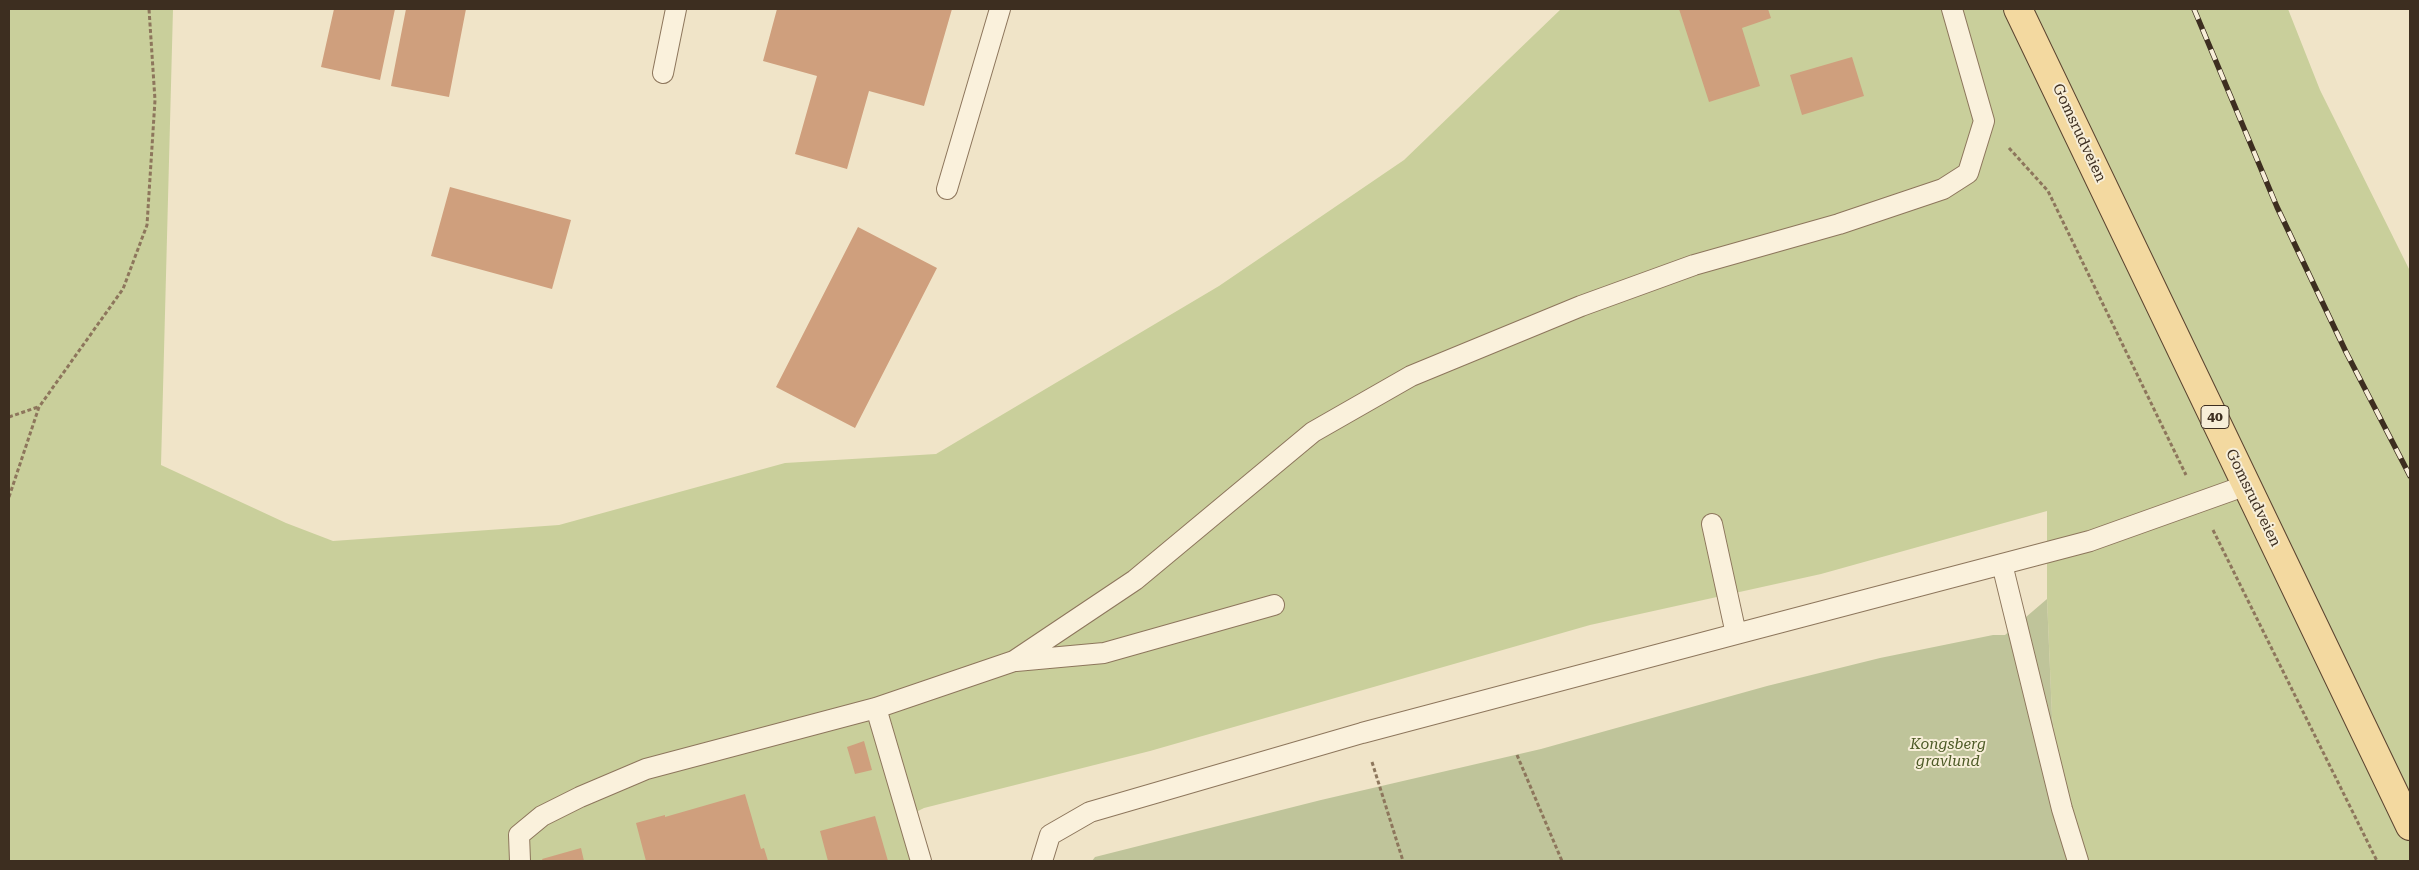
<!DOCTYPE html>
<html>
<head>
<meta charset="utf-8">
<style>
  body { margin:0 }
  #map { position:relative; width:2419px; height:870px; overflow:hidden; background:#f0e4c8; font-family:"Roboto Serif",serif }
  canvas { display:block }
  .frame { position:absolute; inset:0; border:10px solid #3d2e20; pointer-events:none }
</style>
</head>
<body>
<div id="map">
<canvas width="2419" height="870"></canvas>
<div class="frame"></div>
</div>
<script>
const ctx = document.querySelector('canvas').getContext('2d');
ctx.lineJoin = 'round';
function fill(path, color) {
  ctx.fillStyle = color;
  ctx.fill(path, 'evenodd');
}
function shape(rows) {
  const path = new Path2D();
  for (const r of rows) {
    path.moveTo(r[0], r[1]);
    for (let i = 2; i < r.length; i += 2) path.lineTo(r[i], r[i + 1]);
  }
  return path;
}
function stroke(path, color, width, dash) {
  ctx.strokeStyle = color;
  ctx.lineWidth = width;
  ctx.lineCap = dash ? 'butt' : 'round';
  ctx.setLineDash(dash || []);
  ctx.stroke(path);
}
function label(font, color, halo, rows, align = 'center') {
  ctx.font = font + ' "Roboto Serif",serif';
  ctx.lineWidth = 4;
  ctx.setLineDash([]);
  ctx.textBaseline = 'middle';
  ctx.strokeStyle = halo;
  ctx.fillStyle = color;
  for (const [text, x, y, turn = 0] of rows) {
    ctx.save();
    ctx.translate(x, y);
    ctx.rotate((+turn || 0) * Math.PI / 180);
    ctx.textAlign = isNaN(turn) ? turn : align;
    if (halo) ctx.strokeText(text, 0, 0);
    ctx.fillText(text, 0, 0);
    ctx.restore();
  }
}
fill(shape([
  [9,9,173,9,161,465,286,523,333,541,559,525,785,463,936,454,1219,286,1404,160,1561,9,2288,9,2320,90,2410,271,2410,861,2070,861,2052,716,2047,599,2047,511,1821,574,1590,625,1150,751,924,808,912,814,911,861,9,861]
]), '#c9cf9b');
fill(shape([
  [2047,599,2052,716,2070,861,1092,861,1095,857,1321,800,1541,749,1767,686,1880,658,1993,635,2005,635]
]), '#bfc49a');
fill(shape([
  [334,9,395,9,380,80,321,67],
  [406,9,466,9,449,97,391,86],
  [777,9,952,9,924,106,869,91,847,169,795,154,817,76,763,61],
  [1679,9,1768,9,1771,18,1742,28,1760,86,1709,102],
  [1852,57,1864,96,1802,115,1790,75],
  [450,187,571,220,552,289,431,256],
  [858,227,937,268,855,428,776,387],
  [864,741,872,770,855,774,847,747],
  [745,794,761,849,764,848,768,861,646,861,636,823,665,815,665,817],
  [875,816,888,861,828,861,820,831],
  [581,848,584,861,543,861,542,859]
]), '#cf9f7d');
const lane = shape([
  [663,73,676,9],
  [947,189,1000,9],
  [1712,524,1736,634,2090,541,2247,485],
  [2002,564,2062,809,2078,861],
  [1016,661,1104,653,1274,605],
  [876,708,921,861],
  [520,861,519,835,542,816,580,797,646,769,876,708,1014,661,1135,580,1313,432,1411,376,1581,306,1694,265,1839,224,1943,189,1968,173,1984,121,1952,9],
  [1042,861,1050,835,1090,812,1362,733,1736,634]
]);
const primary = shape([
  [2018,9,2410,826]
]);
stroke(lane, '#8d765c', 22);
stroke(primary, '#5b4430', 30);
stroke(shape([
  [2009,148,2048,191,2186,475],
  [9,417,38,407],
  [9,497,39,407,123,289,147,225,155,100,149,9],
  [2213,530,2377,861],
  [1517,755,1562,861],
  [1372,762,1403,861]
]), '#8d765c', 3, [4, 2.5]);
stroke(lane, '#faf1dc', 20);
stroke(primary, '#f3d9a0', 28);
const rail = shape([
  [2194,9,2277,207,2346,352,2410,476]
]);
stroke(rail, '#3d2e20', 5.5);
stroke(rail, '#f7eed8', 4, [11]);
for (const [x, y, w] of [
  [2215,417,28]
]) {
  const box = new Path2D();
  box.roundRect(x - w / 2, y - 11.5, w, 23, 4);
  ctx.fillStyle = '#f7eed8';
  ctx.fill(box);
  stroke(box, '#3d2e20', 1);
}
label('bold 14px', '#3d2e20', null, [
  ["40",2215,417]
]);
label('15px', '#3d2e20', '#f7eed8', [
  ["Gomsrudveien",2079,133,65],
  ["Gomsrudveien",2253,498,64]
]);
label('italic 15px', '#4d5a26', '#f7eed8', [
  ["Kongsberg",1948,745],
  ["gravlund",1948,762]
]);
</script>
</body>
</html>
